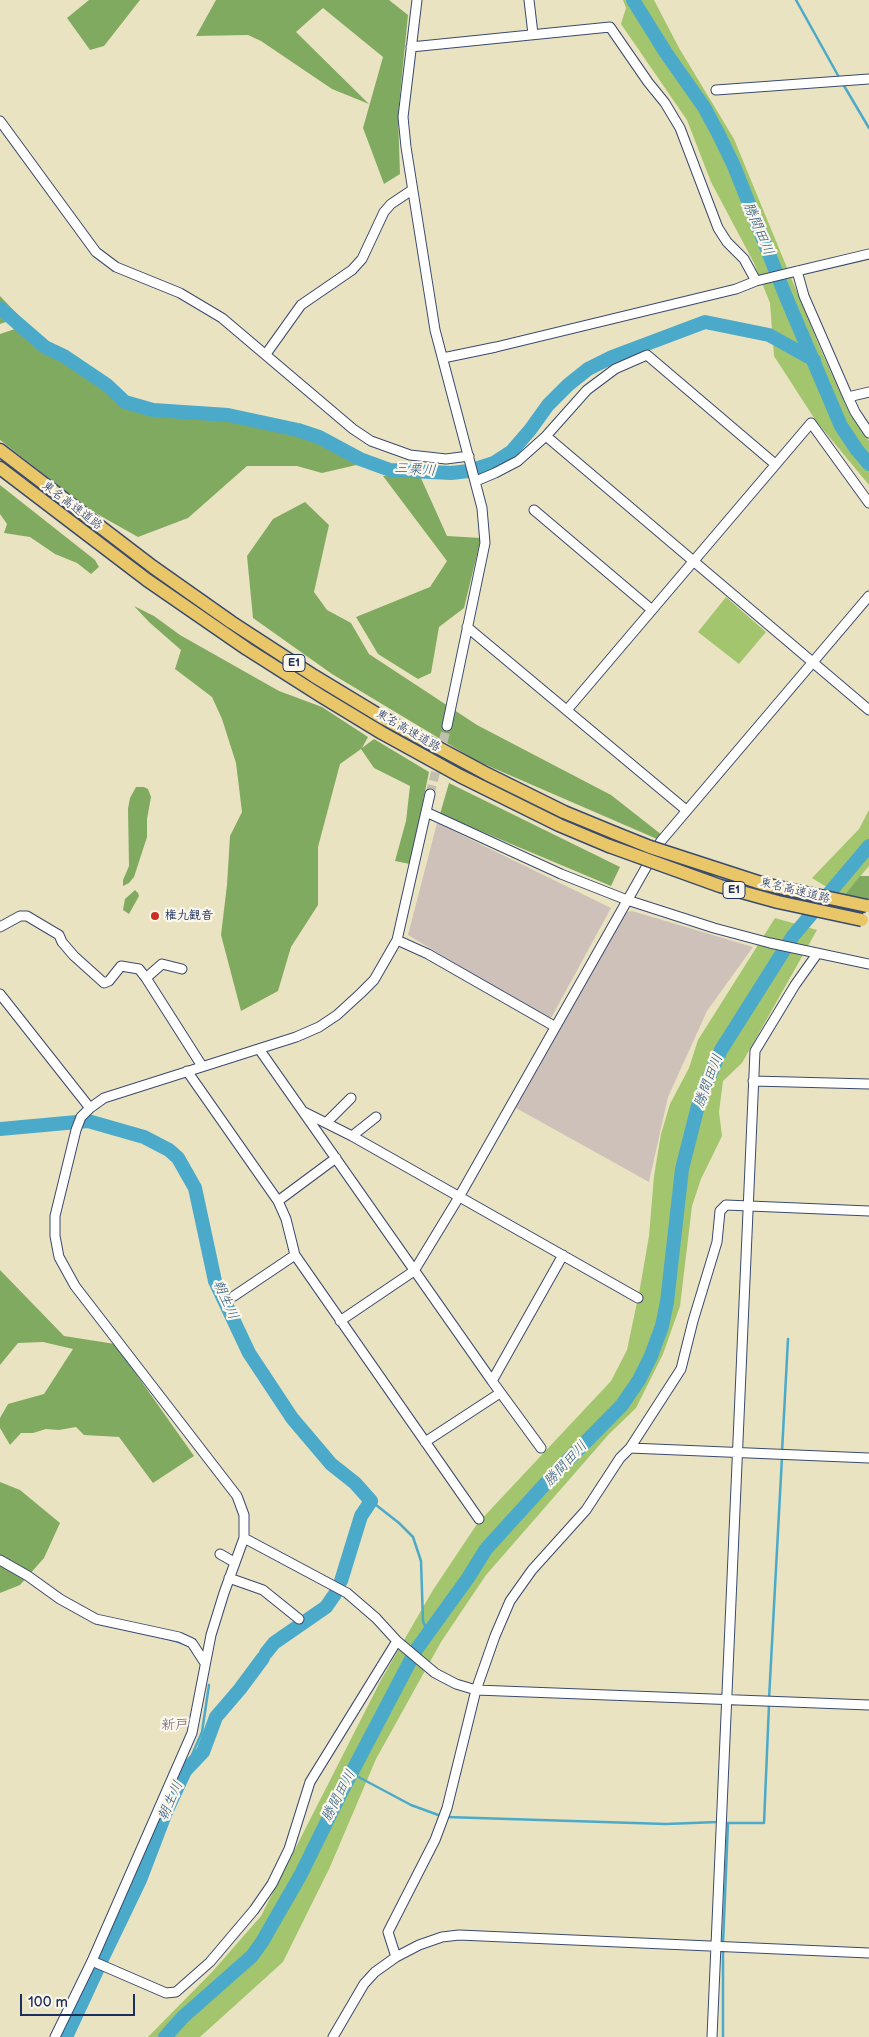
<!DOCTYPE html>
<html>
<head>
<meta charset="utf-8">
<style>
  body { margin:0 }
  #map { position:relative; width:869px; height:2037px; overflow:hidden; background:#eae3c1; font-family:"Balsamiq Sans",sans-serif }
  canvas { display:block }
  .scale { position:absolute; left:20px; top:1994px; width:115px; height:22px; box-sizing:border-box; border:2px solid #1b2f5e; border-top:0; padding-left:6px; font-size:15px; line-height:18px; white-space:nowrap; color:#1b2f5e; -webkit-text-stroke:4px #fbf7ec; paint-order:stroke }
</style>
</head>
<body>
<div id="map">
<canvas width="869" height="2037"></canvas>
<div class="scale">100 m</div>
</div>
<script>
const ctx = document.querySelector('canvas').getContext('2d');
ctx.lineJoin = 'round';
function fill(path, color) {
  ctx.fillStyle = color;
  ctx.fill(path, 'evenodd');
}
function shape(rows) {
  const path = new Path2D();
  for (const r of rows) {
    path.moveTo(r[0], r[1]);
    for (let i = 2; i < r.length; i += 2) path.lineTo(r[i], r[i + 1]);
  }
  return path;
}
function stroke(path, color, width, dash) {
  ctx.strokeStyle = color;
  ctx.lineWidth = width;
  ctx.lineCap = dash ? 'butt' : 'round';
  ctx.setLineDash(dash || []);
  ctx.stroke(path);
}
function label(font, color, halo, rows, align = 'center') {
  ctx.font = font + ' "Balsamiq Sans","Klee One",sans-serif';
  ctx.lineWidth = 4.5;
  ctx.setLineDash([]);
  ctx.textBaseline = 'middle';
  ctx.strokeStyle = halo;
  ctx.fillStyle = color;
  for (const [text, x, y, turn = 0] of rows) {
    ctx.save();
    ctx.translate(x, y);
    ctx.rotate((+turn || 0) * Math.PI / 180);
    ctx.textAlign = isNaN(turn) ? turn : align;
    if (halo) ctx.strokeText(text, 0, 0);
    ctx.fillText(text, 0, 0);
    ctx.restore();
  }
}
fill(shape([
  [437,823,611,908,550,1020,408,935],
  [632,911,753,947,707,1011,668,1097,649,1182,516,1108,626,912]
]), '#cec1b9');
fill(shape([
  [623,0,654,0,679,48,734,139,820,348,850,414,869,441,869,485,816,421,774,356,770,303,754,263,711,182,687,120,621,24,626,8],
  [726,597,766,632,739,664,698,632],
  [869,810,869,866,843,897,812,878,859,829],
  [775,918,817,930,742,1063,723,1081,719,1112,722,1136,701,1179,692,1206,680,1306,663,1354,636,1408,609,1434,486,1575,441,1642,376,1759,330,1867,283,1962,200,2037,148,2037,213,1971,261,1916,381,1680,433,1590,477,1524,611,1381,627,1350,640,1288,649,1236,654,1176,661,1134,670,1104,689,1068,698,1040]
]), '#a2c56e');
fill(shape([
  [89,0,140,0,104,46,90,50,67,18],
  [216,0,389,0,408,15,398,115,400,174,384,184,363,128,383,57,323,8,296,32,369,104,332,89,261,41,248,35,196,36],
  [0,296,20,317,0,324],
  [27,325,64,356,142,411,209,414,294,426,365,463,322,473,297,466,247,466,188,518,138,537,90,510,0,440,0,334],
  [383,476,420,476,447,536,481,538,464,608,439,627,431,673,418,679,378,654,356,617,430,587,447,561],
  [0,485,95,560,99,567,91,574,77,563,55,554,30,537,4,533,7,524,0,514],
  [305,502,329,525,314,592,327,610,351,623,369,654,477,725,611,795,662,835,657,839,477,761,332,674,253,618,247,556,273,519],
  [134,606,154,616,180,635,279,691,322,707,368,737,362,748,374,739,429,772,410,864,395,861,406,821,410,786,374,768,361,749,340,764,318,847,318,905,291,947,278,991,241,1011,221,935,227,885,230,836,242,812,236,763,222,719,212,697,175,669,181,650,149,622],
  [449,783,620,867,611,886,440,814],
  [136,787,144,787,148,789,151,797,147,819,147,837,134,877,129,883,123,886,123,880,129,866,128,809,130,798],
  [860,876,869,876,869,901,843,897],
  [135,890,138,893,139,896,129,914,123,910,125,899],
  [0,1270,64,1336,115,1344,194,1456,153,1483,119,1437,84,1435,76,1427,59,1430,46,1429,33,1433,21,1433,10,1445,0,1428,0,1418,8,1404,44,1394,73,1349,43,1342,18,1343,0,1365],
  [0,1482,20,1490,60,1523,44,1558,20,1585,0,1593]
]), '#81aa61');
stroke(shape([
  [796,0,840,79],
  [843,84,869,128],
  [782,1452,788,1339],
  [371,1501,399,1523,413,1537,421,1561,423,1621,428,1633],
  [166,1638,185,1644],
  [769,1699,782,1457],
  [185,1771,202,1732,209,1685],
  [351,1773,411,1805,441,1816],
  [446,1817,666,1824,718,1822],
  [724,1823,764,1823,769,1705],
  [723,1944,728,1823],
  [723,1950,723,2037]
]), '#4baaca', 2.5);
stroke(shape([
  [633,0,666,53,704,107,718,133,734,166,786,297,841,426,857,450,869,464],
  [0,308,45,347,64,356,107,385,125,402,153,410,228,415,298,430,319,437,360,459,390,470,451,473,469,471,494,463,511,452,530,430,548,405,568,385,588,369,612,357,705,322,769,335,814,360],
  [0,1129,88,1121,144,1137,169,1150,178,1158,195,1188,215,1281,249,1353,292,1418,331,1464,355,1483,371,1501,361,1516,341,1581],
  [266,1653,274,1643,326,1607,335,1594],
  [102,1959,140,1880,166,1812,185,1771,203,1752,216,1717,240,1689,263,1658],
  [66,2037,98,1968],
  [165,2037,183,2017,252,1956,262,1942,300,1876,342,1791,416,1650,468,1578,486,1549,556,1472,622,1405,639,1380,651,1356,662,1326,667,1302,682,1169,700,1098,721,1050,793,936,869,846]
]), '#4baaca', 14);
stroke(shape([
  [430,794,447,726]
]), '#c1bfad', 9, [9, 4.5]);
const minor = shape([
  [417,0,403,117,406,147,435,330,482,508,485,543,447,726],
  [529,0,533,34],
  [411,47,610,27,648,82,665,103,680,128,718,228,727,242,744,259,756,281],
  [716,90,869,79],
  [0,121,96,252,116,267,180,293,222,318,353,429,371,441,410,455,446,459,469,456],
  [797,271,804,296,848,397,855,412,869,433],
  [266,354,301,305,352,270,362,259,384,212,391,204,412,190],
  [443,358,496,347,736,289,756,281,793,272,869,254],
  [848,397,869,392],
  [546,436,869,710],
  [476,481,495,473,518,461,546,436,587,390,615,369,647,355,775,464],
  [534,510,652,610],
  [467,627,686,810],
  [567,710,811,423,869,503],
  [426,812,561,874,627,900,714,928,770,943,869,964],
  [0,927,20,916,27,916,59,935,62,942,74,956,104,983,109,981,121,966,139,969,146,978,202,1066],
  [397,940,428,954,554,1026],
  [146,978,162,964,182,969],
  [0,994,90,1108],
  [259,1049,492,1381],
  [187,1071,278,1201,286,1219,295,1255,479,1519],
  [753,1081,869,1084],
  [304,1112,352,1136,638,1298],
  [327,1122,351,1098],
  [352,1136,376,1117],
  [278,1201,336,1158],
  [234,1296,295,1255],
  [340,1321,414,1271,459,1197,661,841,869,596],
  [425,1442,500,1393],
  [541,1448,492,1381,563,1255],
  [630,1448,869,1458],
  [244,1538,347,1593,376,1618,397,1641,435,1673,456,1684,476,1690,869,1705],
  [220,1554,234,1562],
  [0,1560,28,1576,60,1599,96,1619,179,1637,192,1643,205,1663],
  [229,1578,263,1590,299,1619],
  [396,1957,388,1932,435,1840,447,1808,476,1690,495,1636,510,1601,532,1570,586,1510,620,1458,630,1448,681,1369,693,1321,717,1242,720,1211,726,1205,869,1211],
  [92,1961,166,1993,176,1992,210,1962,254,1910,272,1884,289,1849,310,1782,397,1641],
  [55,2037,92,1961,192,1733,211,1635,224,1593,244,1538,244,1515,237,1496,75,1286,59,1257,55,1236,55,1216,76,1130,81,1117,90,1108,104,1098,296,1037,319,1027,337,1015,361,993,374,980,397,940,430,794],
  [333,2037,364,1984,375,1972,396,1957,419,1945,442,1937,459,1935,869,1953],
  [712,2037,755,1051,795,985,817,954]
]);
const highway = shape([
  [0,450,153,567,231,622,314,676,385,719,487,774,564,812,615,833],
  [0,468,147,580,247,649,321,696,382,733,460,776,559,825,609,846]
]);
stroke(minor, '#3a4a6d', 11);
stroke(highway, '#3a4a6d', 15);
stroke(minor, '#fff', 9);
stroke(highway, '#e9c769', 12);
const highwayBridge = shape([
  [615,833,650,847,764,884,867,906],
  [609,846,720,886,778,902,862,920]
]);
stroke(highwayBridge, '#3a4a6d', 15, []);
stroke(highwayBridge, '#e9c769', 12);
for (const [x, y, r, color] of [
  [155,916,5,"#c8321e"]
]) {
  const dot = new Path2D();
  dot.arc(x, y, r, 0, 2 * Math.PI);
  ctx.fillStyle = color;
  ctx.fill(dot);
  stroke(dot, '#fbf7ec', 2);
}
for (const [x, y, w] of [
  [294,663,22],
  [734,890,22]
]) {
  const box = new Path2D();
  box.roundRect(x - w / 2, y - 8.5, w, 17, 4);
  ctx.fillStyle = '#fbf7ec';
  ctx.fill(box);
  stroke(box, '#1b2f5e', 1);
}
label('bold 11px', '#1b2f5e', null, [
  ["E1",294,663],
  ["E1",734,890]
]);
label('12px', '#1b2f5e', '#fbf7ec', [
  ["東名高速道路",72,506,37],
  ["東名高速道路",408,731,30],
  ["東名高速道路",795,891,14]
]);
label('bold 12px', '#1b2f5e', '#fbf7ec', [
  ["権九観音",165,916]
], 'left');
label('italic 14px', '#2c5a84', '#fbf7ec', [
  ["勝間田川",758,229,67],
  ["三栗川",415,470,4],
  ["勝間田川",709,1081,-69],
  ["朝生川",225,1300,66],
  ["勝間田川",566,1464,-47],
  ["勝間田川",339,1796,-62],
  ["朝生川",171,1801,-66]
]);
label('14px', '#6a5974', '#fbf7ec', [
  ["新戸",175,1725]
]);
</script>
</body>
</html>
